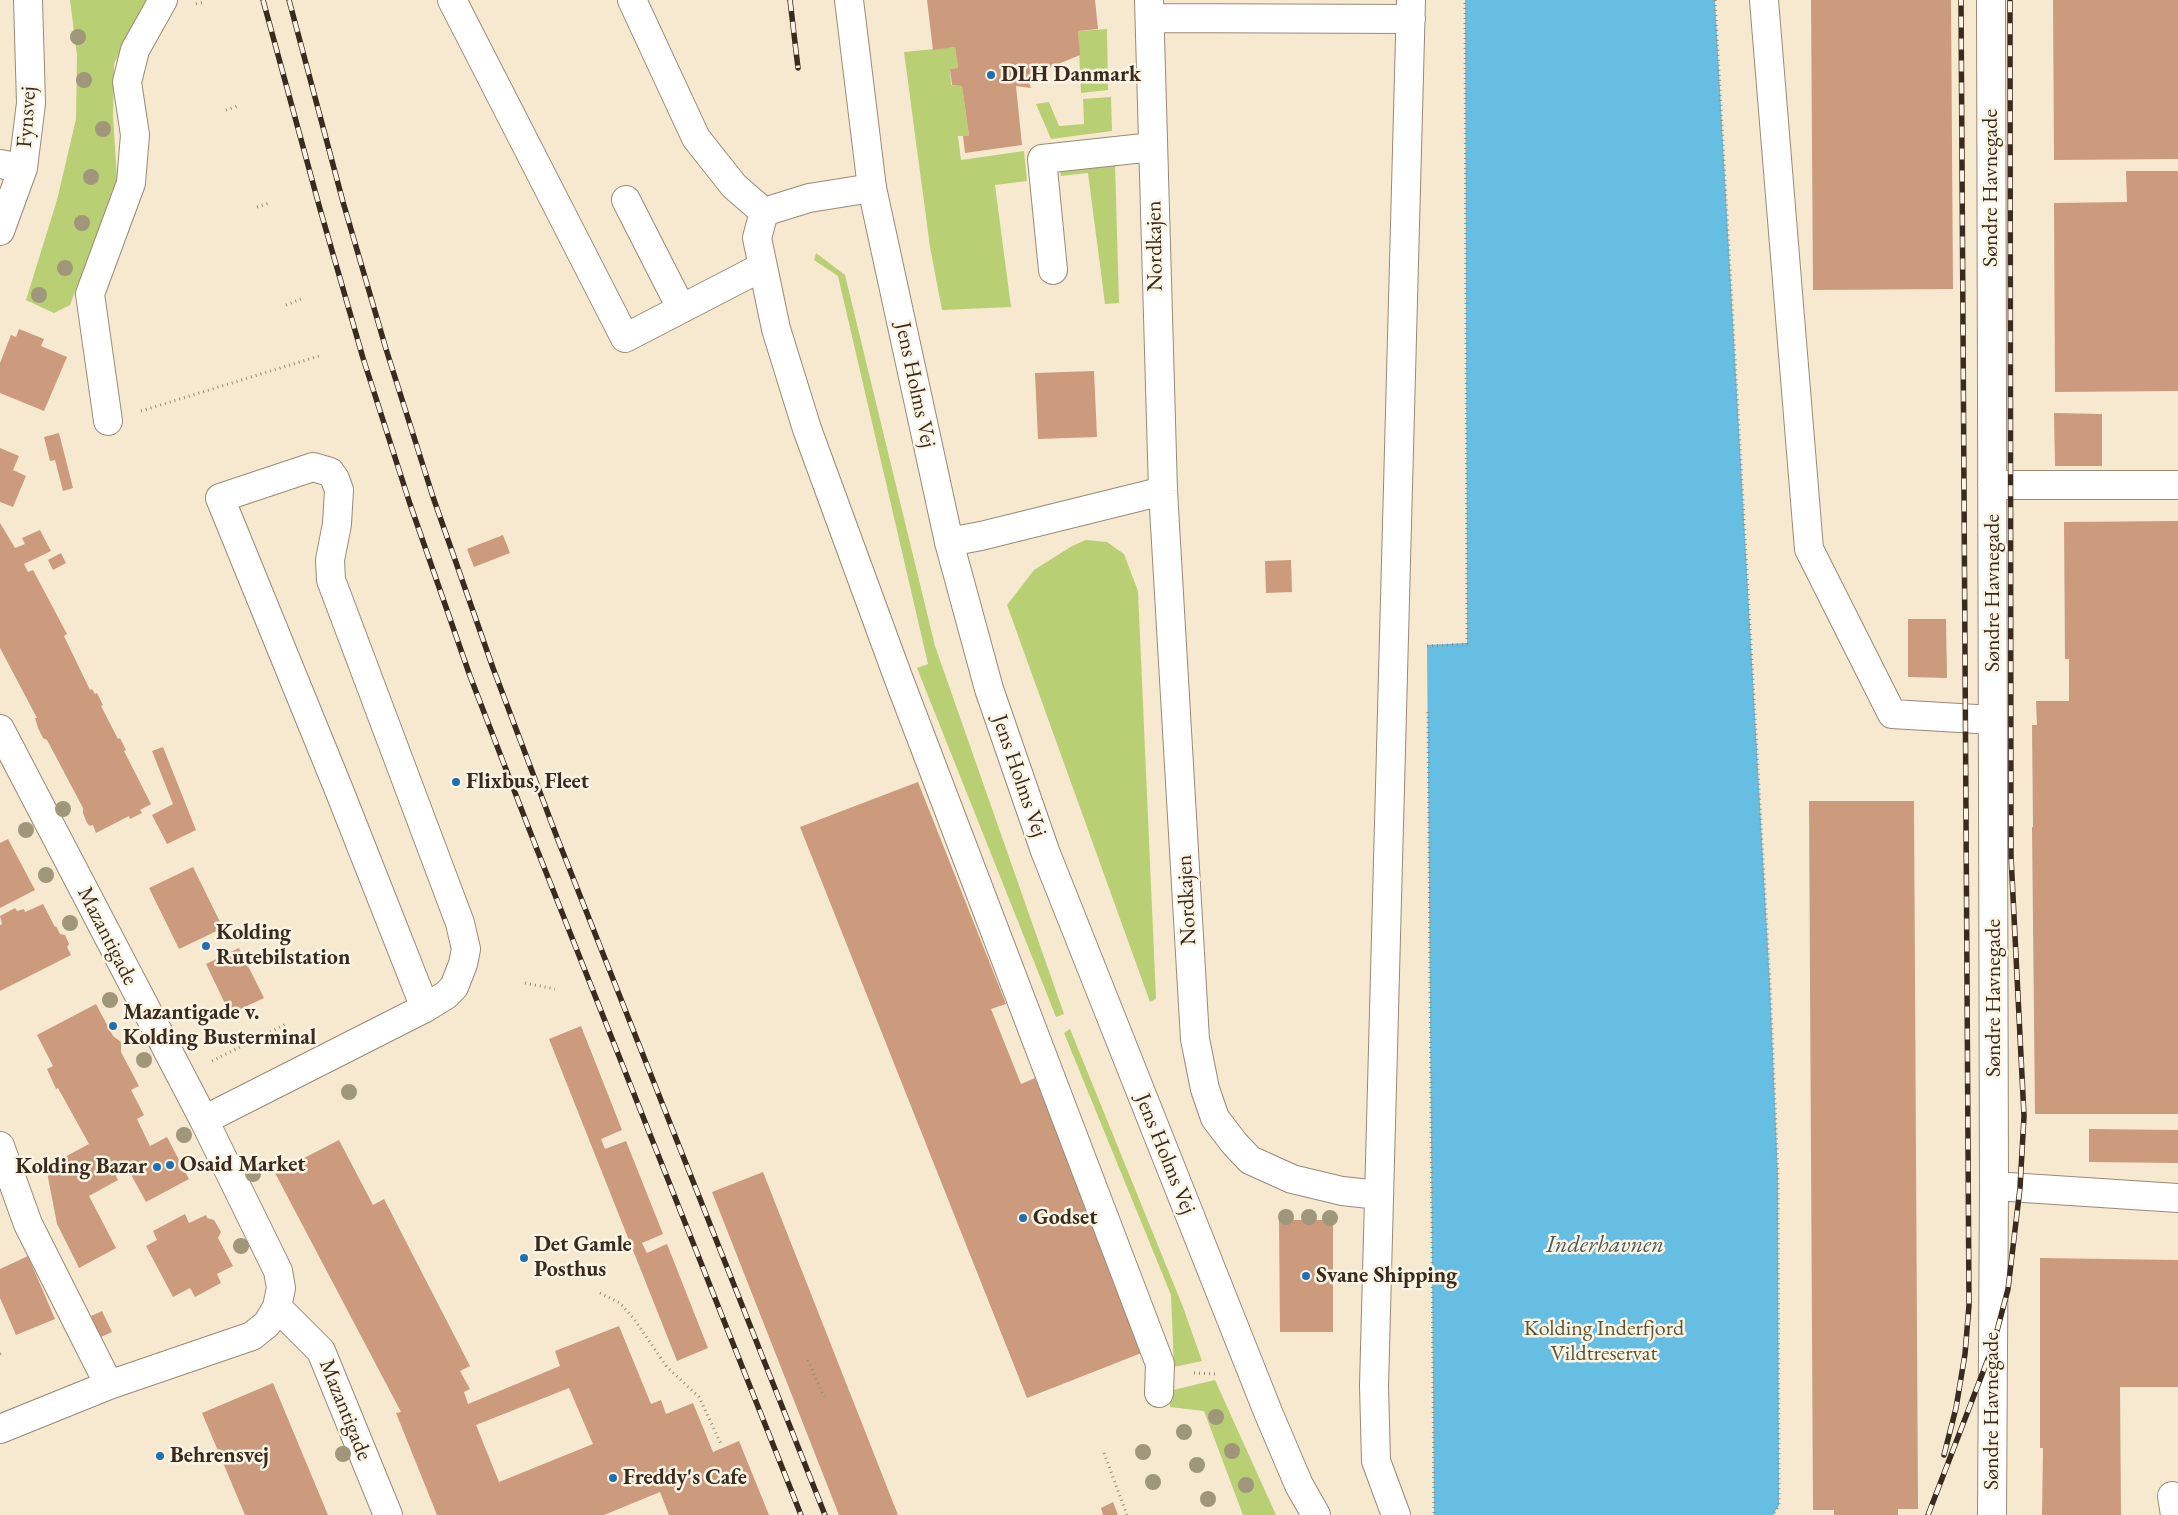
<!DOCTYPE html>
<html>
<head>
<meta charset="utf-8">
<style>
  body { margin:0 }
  canvas { display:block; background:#f6e9d0 }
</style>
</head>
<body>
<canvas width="2178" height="1515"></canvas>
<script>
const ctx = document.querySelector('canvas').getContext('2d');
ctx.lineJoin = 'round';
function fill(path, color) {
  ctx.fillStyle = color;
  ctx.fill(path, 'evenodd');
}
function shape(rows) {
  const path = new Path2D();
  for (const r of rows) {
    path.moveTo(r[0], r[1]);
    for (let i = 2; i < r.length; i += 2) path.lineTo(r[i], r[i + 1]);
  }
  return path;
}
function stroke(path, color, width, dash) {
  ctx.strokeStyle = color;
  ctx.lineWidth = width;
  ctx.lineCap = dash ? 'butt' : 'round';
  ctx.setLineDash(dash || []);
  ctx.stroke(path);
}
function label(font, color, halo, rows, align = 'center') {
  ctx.font = font + ' "EB Garamond",serif';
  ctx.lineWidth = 5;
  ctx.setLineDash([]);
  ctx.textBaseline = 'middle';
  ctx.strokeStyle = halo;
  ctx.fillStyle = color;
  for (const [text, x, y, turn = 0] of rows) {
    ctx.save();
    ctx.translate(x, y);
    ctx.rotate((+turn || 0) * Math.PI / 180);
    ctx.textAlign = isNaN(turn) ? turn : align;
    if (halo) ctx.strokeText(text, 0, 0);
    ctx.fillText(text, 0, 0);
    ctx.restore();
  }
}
fill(shape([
  [70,0,149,0,130,31,114,64,113,116,117,179,70,305,54,313,26,300,57,200,76,119,77,55],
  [1107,29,1108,90,1081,93,1078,31],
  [955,47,958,68,950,69,951,85,962,86,969,136,958,136,961,160,1024,151,1027,181,995,185,1011,307,942,310,930,247,904,52],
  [1111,97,1112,131,1051,139,1036,104,1049,102,1059,126,1084,124,1083,99],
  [1115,164,1119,303,1105,304,1088,173,1061,176,1060,170],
  [816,253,845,275,935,646,1064,1014,1056,1017,917,668,928,664,838,276,814,260],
  [1086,540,1107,542,1124,554,1138,591,1156,999,1150,1002,1007,605,1034,570,1072,546],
  [1070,1029,1183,1307,1202,1361,1174,1367,1171,1295,1064,1033],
  [1215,1380,1276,1515,1243,1515,1204,1411,1170,1407,1169,1391]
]), '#b8cf73');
fill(shape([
  [1465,0,1715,0,1770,984,1778,1175,1779,1505,1773,1515,1434,1515,1427,645,1467,643]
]), '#66bee3');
fill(shape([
  [927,0,1095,0,1098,29,1078,31,1080,55,1027,77,1031,88,1016,86,1022,145,965,153,963,136,969,136,962,86,952,85,950,69,958,68,955,47,933,50],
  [1811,0,1951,0,1953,289,1813,290],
  [2053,0,2178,0,2178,159,2054,160],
  [2126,171,2178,171,2178,391,2055,392,2054,203,2127,202],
  [19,329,44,339,41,346,67,357,44,411,0,393,0,363,11,335,16,337],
  [1094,371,1097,437,1038,439,1035,373],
  [2054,413,2102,414,2102,466,2055,466],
  [59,433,73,488,63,491,55,460,50,461,44,437],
  [0,448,19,456,13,470,26,476,13,507,0,502],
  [2178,521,2178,1114,2035,1114,2032,827,2033,827,2032,725,2037,725,2036,701,2069,701,2069,659,2065,659,2064,522],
  [0,523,15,548,25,544,22,538,40,530,51,551,24,564,28,572,33,570,67,634,64,636,90,690,92,689,95,694,97,693,103,705,101,706,118,739,120,738,126,750,124,751,151,804,140,810,142,813,130,819,129,816,96,833,93,825,90,826,87,823,83,813,83,808,47,740,43,738,38,728,35,718,37,718,0,648],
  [503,535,510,553,474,567,467,549],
  [61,553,66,563,53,570,48,560],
  [1291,560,1292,592,1266,593,1265,561],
  [1908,619,1946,619,1947,678,1908,677],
  [163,747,196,830,167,844,152,815,173,804,152,751],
  [918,782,1006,1004,991,1009,1021,1084,1035,1078,1144,1352,1027,1398,800,827],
  [1809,801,1914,801,1918,1509,1898,1509,1898,1515,1834,1515,1834,1510,1813,1510],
  [8,839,35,890,0,908,0,843],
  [193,867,223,928,179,949,149,888],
  [43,904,55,927,56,926,60,934,65,935,69,944,67,947,71,955,0,991,0,925,2,924,0,916,15,908,17,911,24,909,25,912],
  [239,948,264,998,230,1014,206,964],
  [96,1004,113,1036,121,1042,121,1052,139,1086,131,1090,144,1115,137,1119,150,1146,167,1137,189,1179,146,1202,124,1162,112,1168,118,1180,89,1196,116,1248,79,1268,57,1224,46,1167,89,1144,58,1088,56,1089,47,1069,53,1066,37,1035],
  [581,1026,622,1130,601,1139,605,1149,626,1141,663,1234,642,1243,647,1253,667,1244,708,1348,677,1361,549,1039],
  [2089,1129,2178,1130,2178,1163,2089,1162],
  [339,1140,373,1205,384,1199,470,1366,460,1371,470,1389,464,1392,468,1404,560,1366,555,1351,619,1326,651,1404,661,1400,666,1414,693,1403,713,1452,739,1441,769,1515,669,1515,660,1492,604,1515,437,1515,396,1413,401,1412,275,1173],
  [569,1388,593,1444,499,1482,476,1425],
  [763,1172,898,1515,839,1515,712,1192],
  [185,1214,189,1223,206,1215,207,1218,214,1220,221,1232,218,1238,233,1266,217,1274,221,1283,195,1297,190,1288,173,1297,146,1246,157,1240,153,1231],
  [1279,1220,1333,1220,1333,1332,1280,1332],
  [28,1256,55,1319,16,1335,0,1298,0,1269],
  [2040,1258,2178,1260,2178,1387,2120,1387,2121,1515,2042,1515,2043,1448,2040,1448],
  [102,1311,112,1332,101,1337,91,1316],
  [273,1383,328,1515,245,1515,202,1413],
  [1113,1502,1118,1515,1103,1515,1101,1508]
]), '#cc9b7d');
const minor = shape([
  [452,0,625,338,762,267],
  [632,0,696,138,734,186,764,212],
  [1149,0,1163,491,1195,1039,1205,1089,1215,1118,1234,1143,1250,1160,1292,1179,1342,1191,1379,1195],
  [1764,0,1809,549,1892,714,1993,720],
  [1991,0,1994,1186,1992,1515],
  [1150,18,1411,19],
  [0,164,23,168],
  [872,188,809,198,764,212,757,238,776,329,807,429,898,677,1160,1364,1159,1393],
  [626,200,681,308],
  [0,231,23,168,31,103,28,0],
  [1053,270,1042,159,1153,147],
  [108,421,90,294,131,183,135,135,127,82,135,50,163,0],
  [1992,485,2178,485],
  [949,542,981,536,1163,491],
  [0,729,204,1120,278,1271,281,1288,277,1307,267,1324,252,1336,109,1385,0,1429],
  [204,1120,425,1008,446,995,454,987,463,964,466,949,460,923,331,580,330,560,337,524,339,490,335,479,330,472,313,467,220,498,339,790,425,1008],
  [0,1146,28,1224,109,1385],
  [1994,1186,2178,1198],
  [277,1307,321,1351,388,1515],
  [2172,1496,2175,1515],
  [1396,1515,1376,1461,1374,1386,1411,0]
]);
const major = shape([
  [849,0,872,188,949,542,989,689,1045,851,1268,1412,1299,1485,1316,1515]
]);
stroke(minor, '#988a77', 30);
stroke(major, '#988a77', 30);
stroke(shape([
  [1715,0,1770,984,1778,1175,1779,1505,1773,1515],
  [196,4,205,2],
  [226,110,238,106],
  [257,207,270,203],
  [286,305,301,299],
  [141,411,319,356],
  [1427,646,1467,644,1465,0],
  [1428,712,1434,1515],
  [525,983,555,989],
  [212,1061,286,1024],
  [600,1293,620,1303,634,1319,667,1367,699,1397,721,1444],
  [0,1354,4,1352],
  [808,1360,824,1397],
  [1194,1373,1217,1374],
  [1104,1453,1127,1515]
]), '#988a77', 3, [1, 4]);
stroke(minor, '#fff', 28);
stroke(major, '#fff', 28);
const rail = shape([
  [263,0,320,209,363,358,410,504,470,676,536,847,801,1515],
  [289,0,343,202,386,349,433,497,493,668,558,840,825,1515],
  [790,0,798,68],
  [1944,1455,1956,1408,1965,1354,1969,1305,1961,0],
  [1928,1515,1993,1346,2008,1289,2020,1188,2024,1116,2011,856,2010,0]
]);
stroke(rail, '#3b2a1e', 5.5);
stroke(rail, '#fcf5e5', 4, [11]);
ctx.fillStyle = '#a0967a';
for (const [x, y] of [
  [78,37],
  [84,80],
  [103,129],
  [91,177],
  [82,223],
  [65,268],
  [39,295],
  [63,809],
  [26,830],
  [46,875],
  [70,923],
  [110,1000],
  [144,1060],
  [349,1092],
  [184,1135],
  [253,1174],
  [1286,1217],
  [1309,1217],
  [1330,1218],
  [241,1246],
  [1216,1417],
  [1184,1432],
  [1232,1451],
  [1143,1452],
  [343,1454],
  [1197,1465],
  [1153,1482],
  [1246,1485],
  [1208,1499]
]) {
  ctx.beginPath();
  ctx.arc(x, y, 8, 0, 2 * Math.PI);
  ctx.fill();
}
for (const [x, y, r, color] of [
  [991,75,5,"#1f6fb2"],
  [456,782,5,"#1f6fb2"],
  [206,946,5,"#1f6fb2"],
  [113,1026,5,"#1f6fb2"],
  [170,1165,5,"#1f6fb2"],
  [157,1167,5,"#1f6fb2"],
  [1023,1218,5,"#1f6fb2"],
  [524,1258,5,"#1f6fb2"],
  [1306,1276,5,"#1f6fb2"],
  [160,1456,5,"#1f6fb2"],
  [613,1478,5,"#1f6fb2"]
]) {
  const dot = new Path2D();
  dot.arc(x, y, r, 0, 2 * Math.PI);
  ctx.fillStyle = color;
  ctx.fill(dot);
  stroke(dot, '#fcf5e5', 2);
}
label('bold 22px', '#3b2a1e', '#fcf5e5', [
  ["DLH Danmark",1001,75],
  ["Flixbus, Fleet",466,782],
  ["Kolding",216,933],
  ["Rutebilstation",216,958],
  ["Mazantigade v.",123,1013],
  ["Kolding Busterminal",123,1038],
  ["Osaid Market",180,1165],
  ["Kolding Bazar",147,1167,"right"],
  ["Godset",1033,1218],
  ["Det Gamle",534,1245],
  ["Posthus",534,1270],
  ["Svane Shipping",1316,1276],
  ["Behrensvej",170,1456],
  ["Freddy's Cafe",623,1478]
], 'left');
label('22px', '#3b2a1e', '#fcf5e5', [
  ["Fynsvej",27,117,-86],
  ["Søndre Havnegade",1991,188,-90],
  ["Nordkajen",1155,246,-91],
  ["Jens Holms Vej",915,385,78],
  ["Søndre Havnegade",1993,593,-90],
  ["Jens Holms Vej",1019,776,71],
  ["Nordkajen",1187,900,-93],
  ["Mazantigade",107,936,63],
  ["Søndre Havnegade",1994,998,-90],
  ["Jens Holms Vej",1165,1154,68],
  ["Mazantigade",345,1410,68],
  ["Søndre Havnegade",1992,1411,-90]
]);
label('22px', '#5a5333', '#fcf5e5', [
  ["Kolding Inderfjord",1604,1329],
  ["Vildtreservat",1604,1354]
]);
label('italic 24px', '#485659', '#fcf5e5', [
  ["Inderhavnen",1605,1245]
]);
</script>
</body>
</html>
